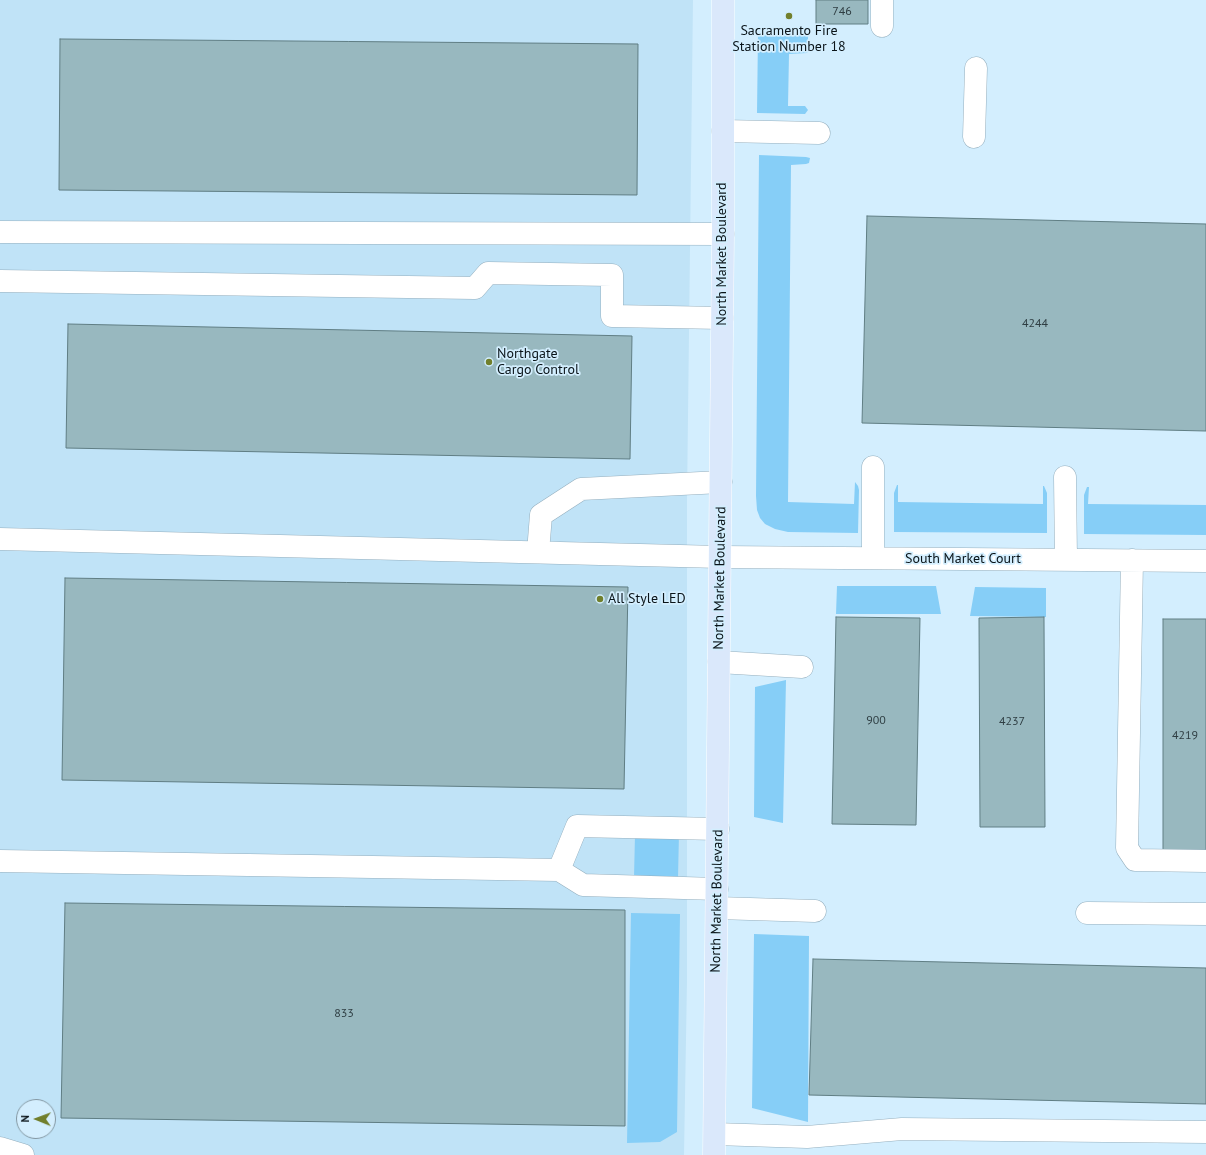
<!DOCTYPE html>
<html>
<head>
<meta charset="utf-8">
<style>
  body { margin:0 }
  #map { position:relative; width:1206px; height:1155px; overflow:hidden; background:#d3eefe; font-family:"PT Sans",sans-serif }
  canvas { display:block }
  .north { position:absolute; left:16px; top:1099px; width:40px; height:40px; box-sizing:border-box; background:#d3eefe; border:1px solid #8397a2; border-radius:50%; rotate:271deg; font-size:11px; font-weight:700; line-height:16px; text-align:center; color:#0a1419 }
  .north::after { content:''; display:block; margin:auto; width:14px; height:18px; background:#717f2c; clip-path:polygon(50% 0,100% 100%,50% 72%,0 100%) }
</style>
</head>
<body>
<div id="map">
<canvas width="1206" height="1155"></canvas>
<div class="north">N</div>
</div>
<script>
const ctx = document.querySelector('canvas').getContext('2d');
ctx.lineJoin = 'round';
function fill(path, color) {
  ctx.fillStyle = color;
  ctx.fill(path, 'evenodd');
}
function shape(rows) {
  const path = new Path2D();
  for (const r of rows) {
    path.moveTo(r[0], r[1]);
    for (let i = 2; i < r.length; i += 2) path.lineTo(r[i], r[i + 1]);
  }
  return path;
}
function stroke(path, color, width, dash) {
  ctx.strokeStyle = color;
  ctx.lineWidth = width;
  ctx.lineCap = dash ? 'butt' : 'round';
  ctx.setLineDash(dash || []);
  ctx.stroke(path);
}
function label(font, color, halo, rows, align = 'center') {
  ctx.font = font + ' "PT Sans",sans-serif';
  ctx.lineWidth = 3.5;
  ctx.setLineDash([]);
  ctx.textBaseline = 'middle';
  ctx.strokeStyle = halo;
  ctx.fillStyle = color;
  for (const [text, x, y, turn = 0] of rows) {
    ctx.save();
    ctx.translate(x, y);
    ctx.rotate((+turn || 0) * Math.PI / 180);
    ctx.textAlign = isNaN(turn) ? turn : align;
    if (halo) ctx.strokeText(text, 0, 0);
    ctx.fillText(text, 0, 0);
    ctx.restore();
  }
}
fill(shape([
  [0,0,693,0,687,499,687,981,684,1155,0,1155],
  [24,1107,48,1107,48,1131,24,1131]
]), '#c0e3f7');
fill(shape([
  [758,34,808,34,808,51,807,53,789,54,788,106,805,106,808,110,805,114,757,113],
  [759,155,806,157,810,158,809,163,806,164,791,165,788,502,854,504,855,482,858,486,859,490,858,533,788,532,775,529,765,524,760,518,757,510,756,496],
  [897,485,898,485,898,502,1043,504,1043,486,1044,486,1047,493,1047,533,894,532,894,493],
  [1087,487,1089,487,1088,504,1206,505,1206,535,1084,534,1084,495],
  [837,586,936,586,941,614,836,614],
  [975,587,1046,588,1046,617,970,616],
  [786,680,783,823,754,817,755,687],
  [679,833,678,878,634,877,635,835],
  [631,913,680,914,677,1132,660,1142,627,1143],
  [754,934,809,936,808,1122,752,1108]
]), '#86cef7');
const building = shape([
  [816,0,868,0,868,24,816,24,816,0],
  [60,39,638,44,637,195,59,190,60,39],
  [867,216,1206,224,1206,431,862,423,867,216],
  [68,324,632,336,630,459,66,448,68,324],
  [65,578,628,587,624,789,62,780,65,578],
  [836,617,920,618,916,825,832,824,836,617],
  [1044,617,1045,827,980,827,979,618,1044,617],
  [1163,619,1206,619,1206,852,1163,852,1163,619],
  [65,903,625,910,625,1126,61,1118,65,903],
  [813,959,1206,968,1206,1104,809,1095,813,959]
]);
fill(building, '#98b8bf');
stroke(building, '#607e84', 1);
const minor = shape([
  [882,0,882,26],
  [723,131,819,133],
  [974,137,976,68],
  [0,232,723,234],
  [0,281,475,288,488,273,612,275,612,316,722,318],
  [1065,477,1066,560],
  [0,539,720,557,1206,561],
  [538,552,541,515,581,489,721,482],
  [873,558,873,467],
  [1132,560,1127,848,1135,860,1206,861],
  [719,662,802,667],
  [0,861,559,870,577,826,718,829],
  [559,870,583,885,717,889],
  [717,908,815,911],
  [1087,913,1206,914],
  [715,1134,807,1137,902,1129,1206,1132],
  [0,1148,23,1155]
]);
const major = shape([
  [714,1155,723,234,723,0]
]);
stroke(minor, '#95afbe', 23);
stroke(major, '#fff', 23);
stroke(minor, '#fff', 22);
stroke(major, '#dae8fb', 22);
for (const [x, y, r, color] of [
  [789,16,4,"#717f2c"],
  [489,362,4,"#717f2c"],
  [600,599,4,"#717f2c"]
]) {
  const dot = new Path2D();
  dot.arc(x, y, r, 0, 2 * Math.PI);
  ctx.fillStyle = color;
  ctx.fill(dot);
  stroke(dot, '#d3eefe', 1.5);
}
label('12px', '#2e3d42', null, [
  ["746",842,12],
  ["4244",1035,324],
  ["900",876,721],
  ["4237",1012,722],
  ["4219",1185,736],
  ["833",344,1014]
]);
label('14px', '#0a1419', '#d3eefe', [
  ["Sacramento Fire",789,31,"center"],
  ["Station Number 18",789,47,"center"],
  ["Northgate",497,354],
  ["Cargo Control",497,370],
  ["All Style LED",608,599]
], 'left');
label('14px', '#0a1419', '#d3eefe', [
  ["North Market Boulevard",722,254,-90],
  ["South Market Court",963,559],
  ["North Market Boulevard",720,578,-89],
  ["North Market Boulevard",717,901,-89]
]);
</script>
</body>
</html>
